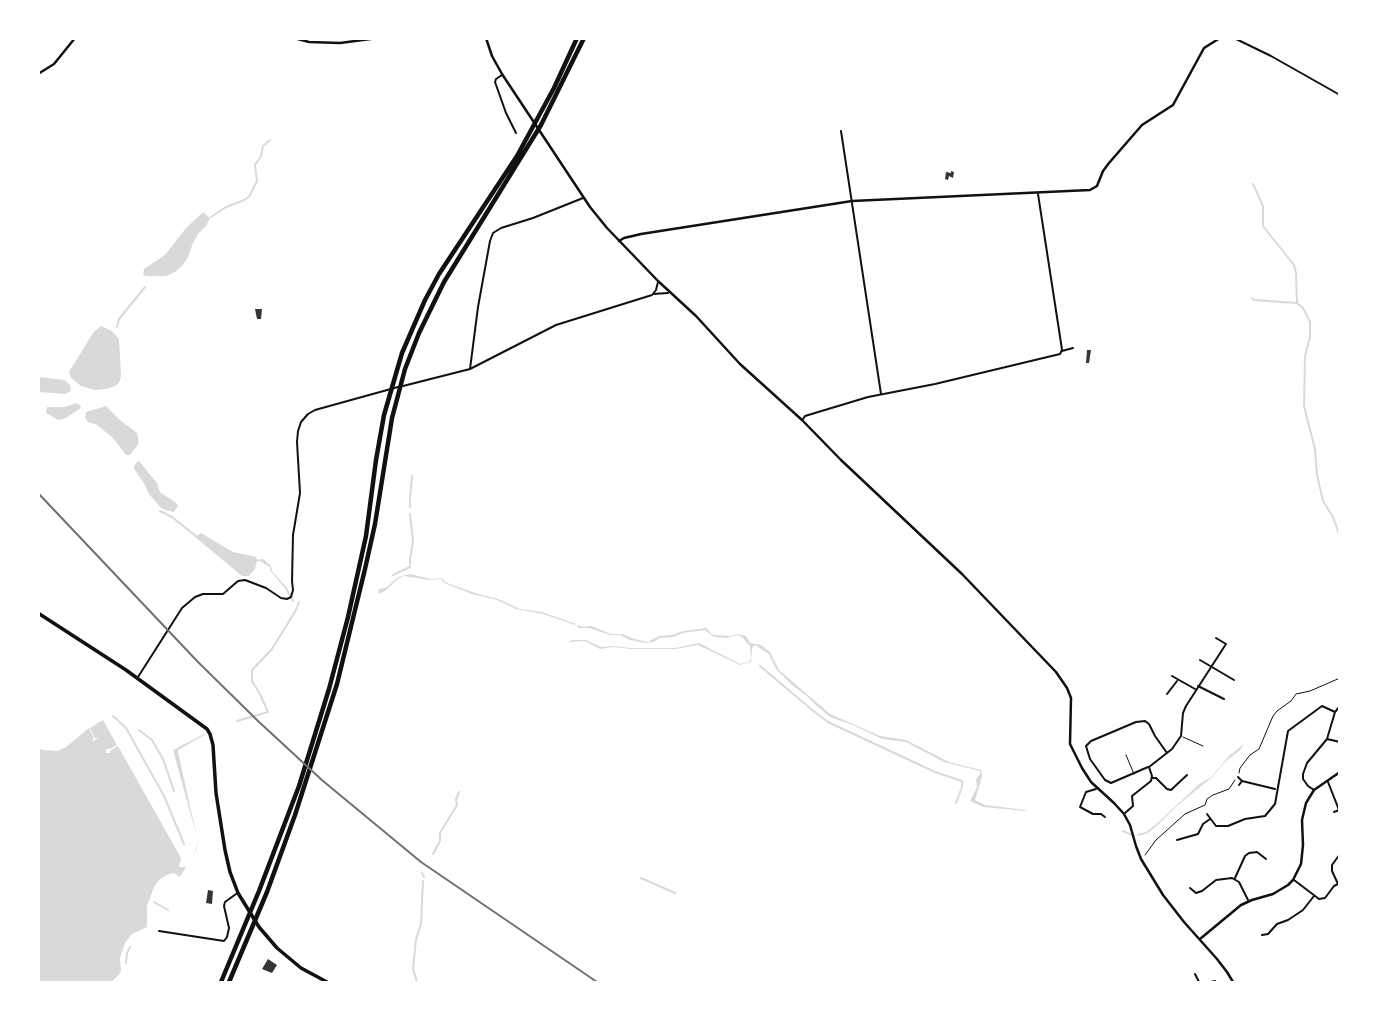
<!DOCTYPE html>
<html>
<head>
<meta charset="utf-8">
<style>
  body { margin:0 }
  #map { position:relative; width:1378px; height:1021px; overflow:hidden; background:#fff; font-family:"IBM Plex Sans",sans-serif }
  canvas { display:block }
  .frame { position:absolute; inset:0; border:40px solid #fff; pointer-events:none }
</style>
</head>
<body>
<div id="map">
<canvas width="1378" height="1021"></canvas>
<div class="frame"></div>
</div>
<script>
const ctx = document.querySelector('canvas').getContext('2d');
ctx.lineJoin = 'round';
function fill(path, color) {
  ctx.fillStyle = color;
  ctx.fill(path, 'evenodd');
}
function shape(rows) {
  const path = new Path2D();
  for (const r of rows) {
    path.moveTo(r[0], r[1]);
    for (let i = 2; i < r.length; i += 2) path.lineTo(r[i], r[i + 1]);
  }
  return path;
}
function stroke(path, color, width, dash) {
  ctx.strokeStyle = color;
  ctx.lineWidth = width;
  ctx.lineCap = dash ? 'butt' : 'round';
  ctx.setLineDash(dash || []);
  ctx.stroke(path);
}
fill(shape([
  [202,213,204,213,210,218,206,226,198,234,193,243,188,257,183,265,175,272,166,276,147,276,143,275,144,269,165,255,186,228],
  [101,326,112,331,119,339,121,376,119,383,115,386,107,389,95,390,81,386,71,378,69,372,93,333],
  [39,377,64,380,70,385,71,391,65,394,39,392],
  [76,403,80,405,81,408,66,418,58,420,46,413,47,407,65,407],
  [106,406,120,420,137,433,139,443,130,455,126,455,113,438,97,425,88,422,85,418,86,412],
  [139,461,157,483,160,492,176,503,178,506,174,512,165,510,161,508,149,494,144,483,134,469,135,464],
  [201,533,233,552,256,557,257,560,263,559,271,566,272,571,287,588,288,592,270,570,270,567,260,561,257,561,255,569,249,576,242,576,195,537],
  [410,574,431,579,442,578,445,582,455,586,478,594,498,599,520,609,542,612,576,624,575,625,543,614,516,609,497,600,472,594,444,583,441,579,429,580,404,576,399,578,385,591,378,594,379,589,387,587,398,577],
  [578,625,584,627,591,626,611,634,622,634,634,639,648,642,659,636,672,635,683,631,707,628,711,634,714,635,731,636,738,634,746,636,750,643,761,645,770,652,779,670,830,714,880,736,906,740,949,762,981,770,982,777,975,800,985,805,1026,810,1025,811,983,807,970,801,977,787,976,779,980,774,980,771,944,762,906,742,882,739,855,726,830,717,817,706,807,696,792,685,776,669,769,654,755,645,752,648,751,662,740,665,698,645,676,649,632,649,613,647,600,649,585,641,568,642,572,640,586,640,601,647,613,646,631,648,675,648,699,643,740,664,749,662,751,658,750,646,742,637,738,635,726,638,716,637,712,636,705,630,683,633,673,637,660,638,653,642,646,643,630,640,620,635,610,635,589,628,581,628,577,627],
  [103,720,117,745,110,749,106,749,106,753,110,753,111,750,118,746,181,858,179,866,182,868,184,866,186,867,180,877,174,873,169,874,160,879,154,887,147,906,147,927,132,934,125,943,120,958,121,972,112,982,39,982,39,748,43,750,58,751,66,747,89,728,94,738,92,740,93,741,98,738,95,738,90,728],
  [206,733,206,734,178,750,178,752,198,842,196,851,189,862,195,852,198,841,173,750],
  [1244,744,1240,750,1225,762,1211,778,1177,806,1160,823,1148,833,1138,836,1137,834,1146,832,1160,821,1198,785,1211,777,1229,756]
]), '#d9d9d9');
stroke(shape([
  [1253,184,1263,206,1263,226,1294,265,1296,273,1297,303,1303,308,1310,322,1310,337,1305,356,1304,406,1315,449,1317,475,1323,501,1333,517,1340,537],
  [211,217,226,207,242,201,249,197,257,181,255,165,261,156,263,146,270,140],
  [1252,298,1254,300,1296,303],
  [117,327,119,319,145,287],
  [410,499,412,476],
  [410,501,410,507],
  [160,511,172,517,197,537],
  [410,514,413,541,410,559,410,565],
  [393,575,410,567],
  [287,590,293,601],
  [760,666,811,709,828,722,935,772,962,781,962,787,956,803],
  [113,716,126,728,164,796,184,844],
  [237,721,268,712,260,694,252,681,252,670,272,649,296,610,299,602],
  [139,730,152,740,163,759,174,791],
  [1123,831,1132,835],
  [433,854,440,841,440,833,457,805,456,799,459,792],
  [422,873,424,877],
  [641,878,675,893],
  [154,902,168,910],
  [126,963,127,953,130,947],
  [417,982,413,969,416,939,421,924,423,881]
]), '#d9d9d9', 2);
fill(shape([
  [951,171,954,172,953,178,949,176,948,180,945,179,946,172,951,173],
  [255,309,262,309,261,319,257,319],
  [1087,350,1091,350,1089,363,1086,363],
  [208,890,213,891,212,904,206,903],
  [268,959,277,965,272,973,262,969]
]), '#353535');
stroke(shape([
  [1239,773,1240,768,1250,755,1259,749,1273,716,1277,711,1291,701,1296,694,1310,691,1340,678],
  [1145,855,1156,840,1185,814,1205,805,1207,799,1213,795,1229,789,1235,780]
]), '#111', 1);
stroke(shape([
  [1183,737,1203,746],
  [1126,755,1134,774]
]), '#111', 1);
stroke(shape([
  [1234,38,1271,56,1340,95],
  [502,75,496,79,495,82,506,113,516,133],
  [841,131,881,394],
  [653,294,668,293],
  [1062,351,1073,348],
  [470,369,478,307,490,241,493,233,501,228,533,218,583,198],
  [403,386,470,369,556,325,652,295,656,290,658,282],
  [803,419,805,416,868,397,935,384,1060,354,1062,350,1061,343,1038,194],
  [1200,660,1234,680],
  [1172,676,1195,689],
  [138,677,182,608,195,597,203,594,223,594,238,581,245,580,266,588,281,598,287,599,291,597,293,590,292,581,293,535,300,493,297,442,298,431,301,422,308,414,315,410,398,387],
  [1198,686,1224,699],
  [1167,694,1177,681],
  [1327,739,1340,742],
  [1148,767,1111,783,1105,780,1090,759,1086,746,1091,741,1136,722,1145,721,1149,724,1155,736,1167,753],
  [1238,777,1242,781,1239,785],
  [1153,778,1156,778,1167,789,1171,790,1187,775],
  [1242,781,1275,789],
  [1328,782,1339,810,1334,812],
  [1096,789,1086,792,1080,807,1093,814,1101,814,1105,817],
  [1314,790,1308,786,1303,779,1303,774,1307,763,1327,739,1335,712,1340,706],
  [1125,813,1133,806,1132,796,1151,781,1152,776,1149,767,1172,749,1181,736,1183,713,1186,706,1226,644,1216,638],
  [1207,814,1216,826,1228,826,1245,819,1265,816,1275,804,1288,731,1322,706,1335,712],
  [1177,840,1198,834,1203,824,1210,819],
  [1235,878,1245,856,1249,853,1257,852,1266,859],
  [1294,880,1319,899,1325,898,1334,886,1340,883],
  [1338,884,1332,871,1332,865,1340,854],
  [1190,888,1196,893,1202,891,1216,880,1232,878,1239,882,1248,900],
  [159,931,224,941,227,937,229,928,224,906,225,902,236,894],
  [1262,935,1268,934,1277,924,1288,920,1303,910,1314,896],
  [1195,974,1199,982],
  [1211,982,1215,981]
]), '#111', 2);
stroke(shape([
  [294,38,309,42,340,43,378,38],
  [486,38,492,56,502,74,590,207,607,228,658,281,696,316,740,364,802,420,841,460,962,574,1056,672,1067,688,1071,698,1070,744,1082,768,1091,782,1114,803,1124,814,1130,825,1136,846,1141,859,1163,895,1184,922,1217,959,1227,972,1233,982],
  [38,74,54,64,75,38],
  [619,241,624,238,641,234,852,201,1090,190,1097,186,1103,171,1109,163,1142,125,1173,105,1204,48,1220,38],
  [1200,939,1241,905,1252,900,1273,894,1288,885,1293,880,1301,864,1303,845,1302,820,1306,803,1314,790,1340,772]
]), '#111', 2.5);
stroke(shape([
  [38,613,126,670,207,729,210,734,213,745,216,793,225,850,230,872,238,893,259,927,277,948,301,968,327,982]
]), '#111', 3.5);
stroke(shape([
  [221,982,259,891,299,786,329,689,348,617,366,536,376,460,384,415,402,353,425,300,439,274,517,156,554,88,577,38],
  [229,982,267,892,295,815,337,684,365,569,375,524,392,418,405,369,419,333,444,282,541,125,584,38]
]), '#111', 4.5);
stroke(shape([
  [38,493,198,662,258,721,323,781,421,862,597,982]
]), '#707070', 2);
</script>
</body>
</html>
